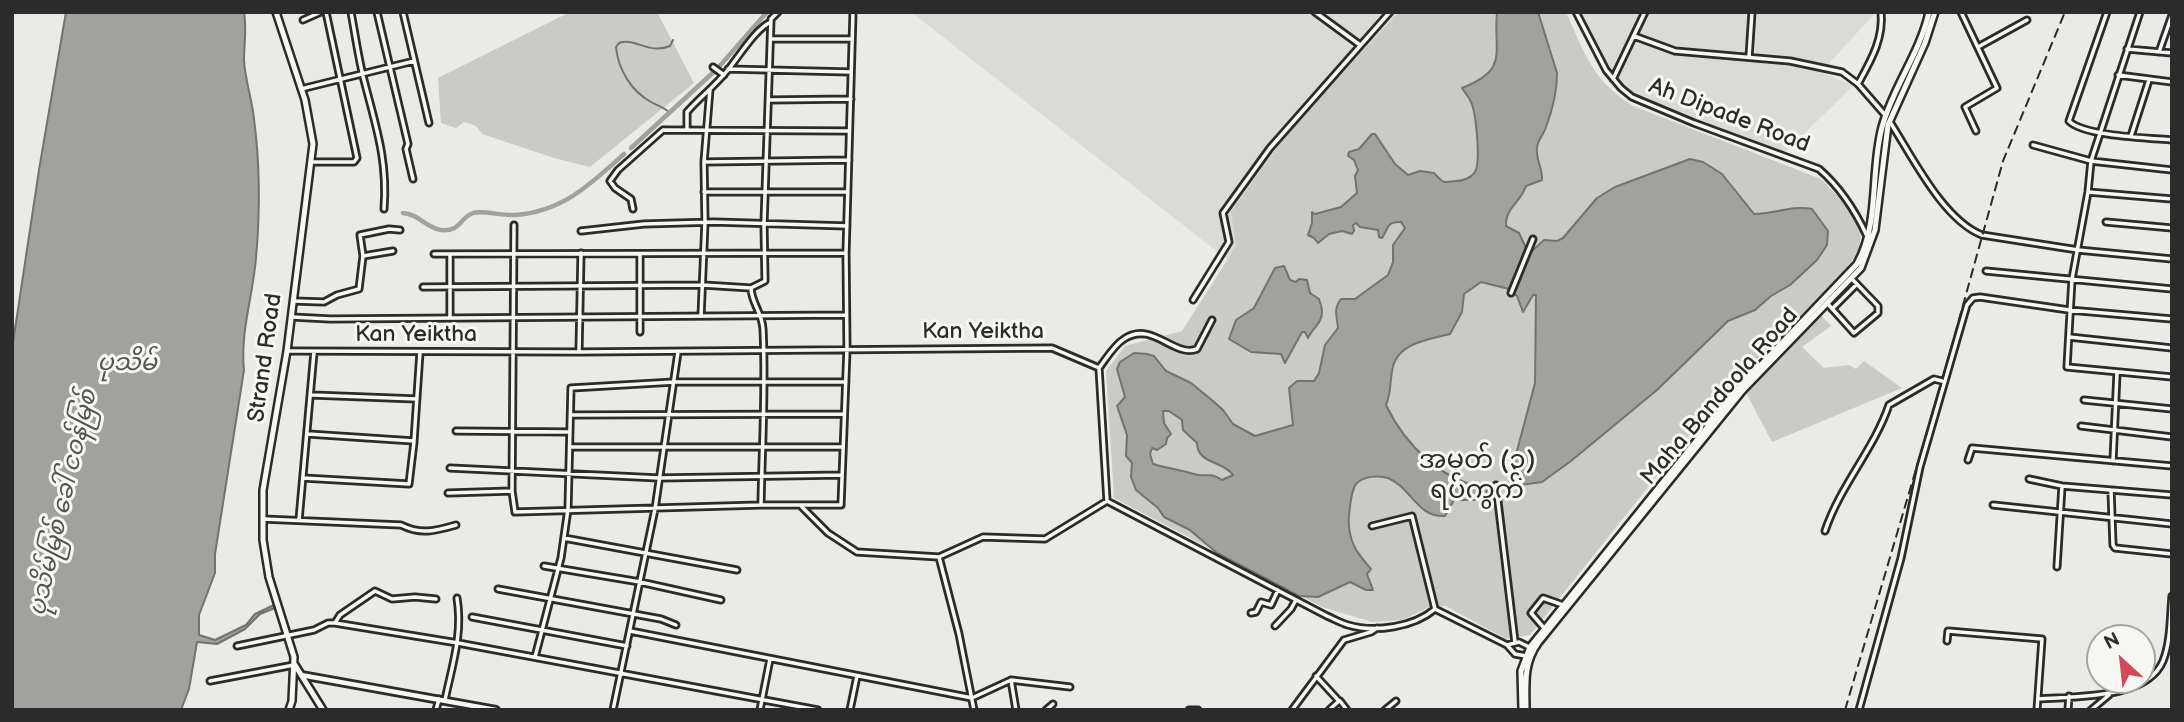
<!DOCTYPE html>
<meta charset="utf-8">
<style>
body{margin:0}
#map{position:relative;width:2184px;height:722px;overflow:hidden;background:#eaeae6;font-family:"Balsamiq Sans",sans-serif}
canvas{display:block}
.frame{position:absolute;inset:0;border:14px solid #2b2b2b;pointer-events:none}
.north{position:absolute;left:2086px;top:624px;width:70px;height:70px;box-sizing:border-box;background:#f6f6f2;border:2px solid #a5a5a2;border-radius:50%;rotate:333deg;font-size:19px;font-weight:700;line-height:28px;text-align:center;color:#2b2b2b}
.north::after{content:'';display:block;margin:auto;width:24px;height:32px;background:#d1495b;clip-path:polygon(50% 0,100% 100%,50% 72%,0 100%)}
</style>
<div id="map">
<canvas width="2184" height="722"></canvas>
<div class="frame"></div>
<div class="north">N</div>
</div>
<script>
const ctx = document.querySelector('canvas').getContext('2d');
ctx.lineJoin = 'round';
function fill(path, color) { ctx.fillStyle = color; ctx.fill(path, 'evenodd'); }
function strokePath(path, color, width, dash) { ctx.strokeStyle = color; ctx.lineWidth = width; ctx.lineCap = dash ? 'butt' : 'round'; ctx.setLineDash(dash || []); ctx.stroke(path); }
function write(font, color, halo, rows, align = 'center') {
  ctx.font = font + ' "Balsamiq Sans","Noto Sans Myanmar",sans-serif'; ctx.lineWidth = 6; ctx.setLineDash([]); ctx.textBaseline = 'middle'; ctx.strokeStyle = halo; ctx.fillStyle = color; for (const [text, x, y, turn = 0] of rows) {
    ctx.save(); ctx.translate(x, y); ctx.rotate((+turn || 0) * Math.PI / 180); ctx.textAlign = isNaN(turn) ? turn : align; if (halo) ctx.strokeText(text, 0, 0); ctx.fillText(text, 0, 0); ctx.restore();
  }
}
fill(new Path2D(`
 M911 12H1457L1233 264Z
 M1580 12H1876L1821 72 1853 86 1784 153 1633 95 1610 70Z`), '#dadad6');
fill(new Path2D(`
 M570 12H657L694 83 590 167 554 158 482 134 476 126 464 122 456 128 441 123 438 78Z
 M1399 12H1566C1585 54 1592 80 1633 106L1821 179 1847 206 1861 233 1859 252 1842 274 1724 392 1530 635 1506 639 1446 606 1430 607 1402 620 1372 622 1322 607 1114 498 1106 371 1125 346 1182 331 1236 246 1231 212 1290 130Z
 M1818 312 1831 326 1802 347 1824 368 1849 365 1856 369 1864 361 1902 388 1772 442 1744 389Z`), '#cacac7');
const water = new Path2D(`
 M66 12H244C247 29 244 43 244 60 245 80 252 99 254 119 260 164 260 213 256 258 253 296 240 332 244 370L215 554V573L199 615V635L215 640 246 625 255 614 274 605 275 608 260 614 245 629 217 644 197 642 189 689 181 710H12V349L39 170Z
 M1497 12H1538L1557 73C1557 90 1552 111 1546 127 1544 134 1538 140 1537 147 1535 158 1543 169 1542 180L1526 186C1521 202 1505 208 1506 226L1519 233 1528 252H1531L1544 240 1557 241 1563 238 1597 198 1615 187 1690 159 1703 162 1722 174 1754 214C1774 214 1792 205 1812 209L1828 231 1827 245 1817 260 1790 285 1771 296 1755 310 1728 321 1657 390 1571 461 1542 482 1513 486 1509 481 1535 383 1536 295H1533L1523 312 1517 296 1509 289 1481 282 1464 294 1462 312 1450 334C1427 340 1396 343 1392 371 1390 383 1391 393 1386 405 1405 445 1443 483 1489 488L1483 500H1454L1445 516C1417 518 1411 487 1388 478 1379 475 1363 476 1356 484 1351 490 1348 518 1349 527 1351 546 1359 555 1371 569L1367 574 1373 590H1366L1350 582 1318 597 1299 596 1217 553 1190 530 1164 517 1158 508 1136 490 1131 477 1132 463 1126 456 1127 435 1117 406 1125 397 1117 369 1120 362 1134 353 1147 354 1154 356 1166 371 1191 383 1213 401 1223 410 1233 424 1255 436 1293 425 1289 388 1297 381H1314L1319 373 1325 345 1338 328C1337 316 1333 309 1341 299H1355L1388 275 1393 262V245L1405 228 1401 222C1386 221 1388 230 1382 238L1379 237 1378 230 1360 227 1356 223 1353 225 1354 231 1352 234 1342 231 1329 234 1318 243 1314 238 1308 235 1312 223V212L1315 214 1341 207 1357 193 1355 176 1358 170 1354 160 1348 156 1349 152 1359 149 1372 134H1375L1395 164 1408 175 1420 171 1434 173C1444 183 1441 183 1456 181 1463 181 1471 178 1475 172 1481 162 1476 112 1471 102 1469 97 1465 93 1462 88 1510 69 1493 53 1497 12ZM1163 411H1169L1182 420 1183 430 1197 443C1197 464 1224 461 1233 475L1222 480C1209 471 1206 478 1194 474 1181 470 1166 468 1153 464L1150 454 1152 448 1157 450 1166 444 1167 438 1171 434 1164 423Z
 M1284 266 1290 280 1296 282 1299 279 1307 280 1310 293 1319 299C1320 303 1322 307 1322 311 1323 322 1312 329 1308 338L1305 332H1302L1285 363 1281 354 1251 352 1229 339 1236 320 1254 308 1275 268Z`);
fill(water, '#a1a19e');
strokePath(water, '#727270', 2);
strokePath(new Path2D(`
 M670 113C664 107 658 106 651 102 631 91 618 69 616 47L619 43C634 37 649 55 670 46L673 40`), '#727270', 2);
strokePath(new Path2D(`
 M631 148 718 68 767 12
 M403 213C419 214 426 228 441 230 461 232 459 218 473 213 482 210 503 216 515 215 562 212 591 184 624 154`), '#a1a19e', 4.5);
const minor = new Path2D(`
 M351 12C355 34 358 55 363 76 375 124 388 159 384 209
 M377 12 408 144 406 149 413 179
 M403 12 429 123
 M1315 12 1360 45
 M1576 12 1606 70 1621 88 1632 97 1694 123 1819 169C1841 188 1855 210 1867 236
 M1961 12 1997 88 1965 107 1976 131
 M2107 12 2069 121C2083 136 2149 138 2172 140
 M2140 12 2091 161 2088 192 2072 279 2067 367 2172 377
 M303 20 321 12
 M1634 36 1675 51 1790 61 1842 72 1858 84 1886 116
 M771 39H852
 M1978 47 2027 20
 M2127 49 2172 53
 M2159 52 2172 15
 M1749 57 1752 12
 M713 67 724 75
 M728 69 851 72
 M2118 75 2172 82
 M1613 79 1645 12
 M1858 84C1870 62 1884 39 1881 12
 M301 89 414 61
 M769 100 851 99
 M1890 122C1912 156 1943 220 1982 235L2078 250 2172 259
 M687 129V112C699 98 715 86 727 71 738 58 756 28 771 22
 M2131 136 2149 80
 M2033 145 2091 161 2172 170
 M312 162H354L357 158 326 12
 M704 162 710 89
 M704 192H848
 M2088 192 2172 199
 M633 209 631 199 615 188 610 181 618 170 663 130 849 131
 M2106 222 2172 228
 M514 225 512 491 515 512 761 505H841L847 349 846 253 853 12
 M581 231 644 224 714 222 847 226
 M434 254 846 253
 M363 256 393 251
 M1986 271 2172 289
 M423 287 703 285 751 288 765 281 764 224 771 19 778 12
 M751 288C751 302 762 312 763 329 766 388 762 446 761 505
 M1511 293 1533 239
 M1193 300 1229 242 1223 213 1270 148 1390 12
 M294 301 324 302 337 295 359 289 363 256 360 235 389 229 400 230
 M1827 303 1854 333 1878 313V306L1852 279
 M1832 309 1857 284
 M701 316 705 222 704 162 849 160
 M292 317 330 319 846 315
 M450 318V254
 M640 332V255
 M2069 337 2172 348
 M287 351 579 352 1052 348 1099 368 1107 501 1327 616C1334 619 1341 623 1348 625 1375 633 1414 627 1435 609L1507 645 1515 654 1526 656
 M579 352 581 253
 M1099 368C1106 359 1114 345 1124 339 1152 320 1174 358 1197 349L1212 320
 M312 395 417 399
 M2084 400 2172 409
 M571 415 844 414
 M2081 426 2172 437
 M456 431 570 432
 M308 434 414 441 420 352
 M570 447H842
 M1968 460 1972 448 2172 466
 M2113 461 2117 373
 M450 468 659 478 842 475
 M303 478 409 484 414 442
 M2029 479 2062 486 2172 495
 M1496 485 1515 642
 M2111 490 2113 545 2115 548 2172 554
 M448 493 512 491
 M1993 505 2172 524
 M802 507 828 533 857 552 939 557 983 537 1045 539 1107 501
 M263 519 401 525C421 535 435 531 456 525
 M299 520 314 352
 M1372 526 1412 516 1435 609
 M1825 531C1840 486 1874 449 1889 405L1934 379 1942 381
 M564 538 737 570
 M939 557 959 634 974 710
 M544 566 640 582 721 600
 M2057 567 2062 486
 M498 589 661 619 676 625
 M1251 613 1256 612 1261 602 1271 605 1278 590
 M472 617 627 646
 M335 623 458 643 818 710
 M1275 626 1291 609 1296 600
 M1544 628 1531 613 1543 598 1563 605
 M630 631 972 698 1011 680 1070 687
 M1947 641 1948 631 2042 639 2037 710
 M1507 645 1519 642 1531 648
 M237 646 314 630 328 623H335L340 615 375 591 392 599 415 597 436 599
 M535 657 561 558 568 509 571 388 674 382H846
 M1316 676 1339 701 1329 710
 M1011 680 1016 710
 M210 681 294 665
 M2038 699C2073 696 2147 700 2163 661 2171 641 2170 617 2172 596
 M445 700C452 666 463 634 457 598
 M1340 701 1347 710
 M436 710 439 699
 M613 710 655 509 678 352
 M760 710 770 659
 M850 710 857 676
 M1046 710 1053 704
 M1189 710H1198
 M1292 710 1344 640 1371 632 1377 628
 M1385 710 1396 701
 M1859 710 1901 558 1920 467 1967 305 1973 298 1980 297 2069 310 2172 319
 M2068 710 2069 696
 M2091 710 2109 695`);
const tertiary = new Path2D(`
 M301 675 496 710`);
const secondary = new Path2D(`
 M276 12 305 100 313 144 287 351 263 490V540L269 577 294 657 292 701 289 710
 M295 665 323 710
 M1522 710 1521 671 1530 647 1739 388 1857 264C1880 222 1870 172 1882 127 1893 87 1920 53 1929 12
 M1526 710C1526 685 1523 664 1538 643L1743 390 1861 268 1875 230 1888 125 1925 43 1935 12`);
strokePath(minor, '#2b2b2b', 9);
strokePath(tertiary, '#2b2b2b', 10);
strokePath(secondary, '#2b2b2b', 10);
strokePath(minor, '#f6f6f2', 3.5);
strokePath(tertiary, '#f6f6f2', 4.5);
strokePath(secondary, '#f6f6f2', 5);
strokePath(new Path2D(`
 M1845 710 1942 381 2003 161 2065 12`), '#2b2b2b', 2, [10, 5]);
write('23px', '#2b2b2b', '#f6f6f2', [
 ["Ah Dipade Road",1729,116,21],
 ["Kan Yeiktha",983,332],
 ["Kan Yeiktha",416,335],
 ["Strand Road",266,358,-82],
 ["Maha Bandoola Road",1720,397,-49]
]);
write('italic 24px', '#545453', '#f6f6f2', [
 ["ပုသိမ်",127,364],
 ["ပုသိမ်မြစ် ခေါ် ငဝန်မြစ်",64,503,-77]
]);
write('26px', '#2b2b2b', '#f6f6f2', [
 ["အမှတ် (၃)",1477,461],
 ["ရပ်ကွက်",1477,491]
]);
</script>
